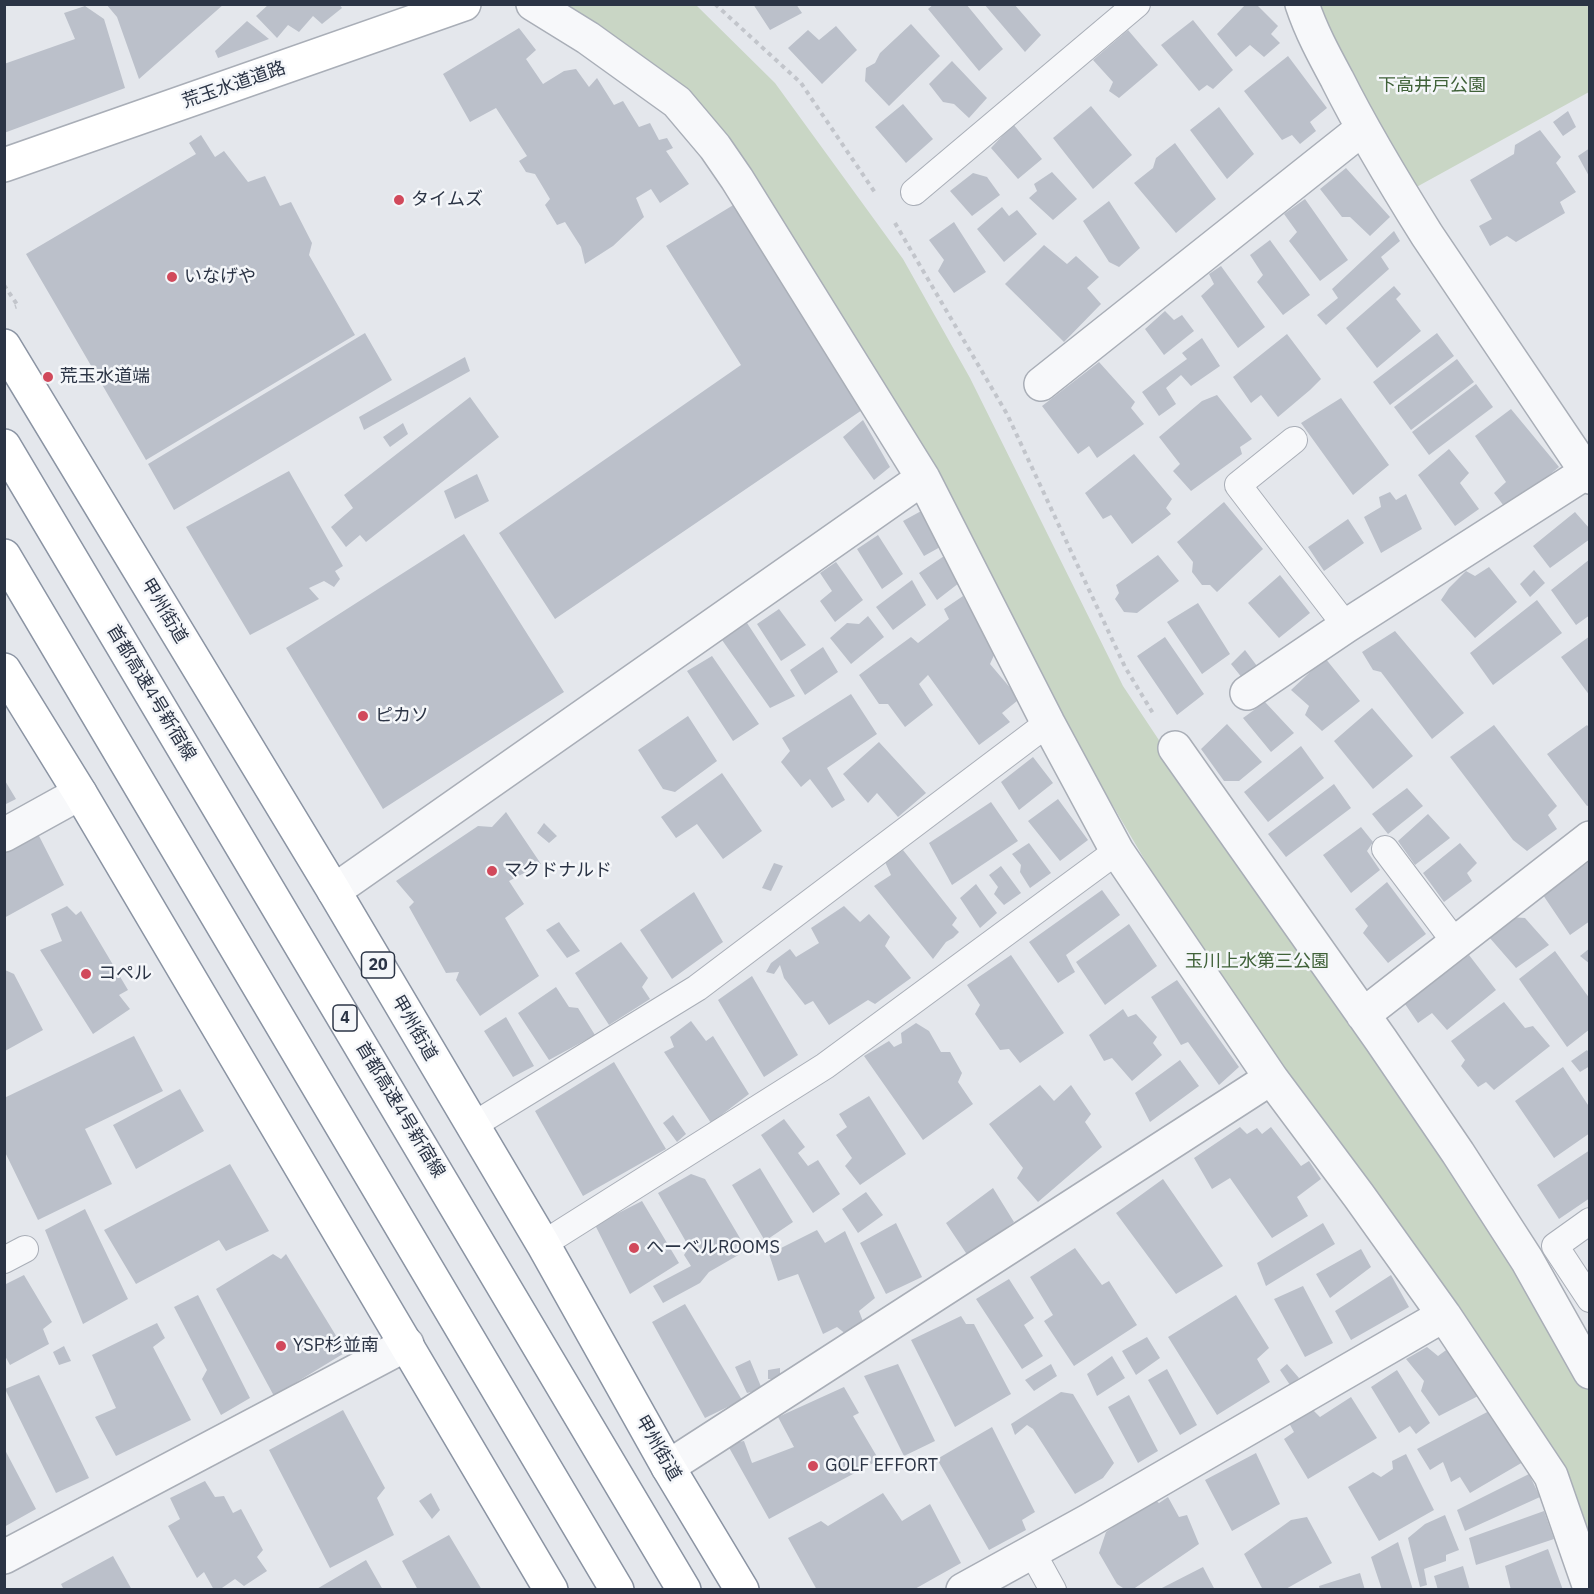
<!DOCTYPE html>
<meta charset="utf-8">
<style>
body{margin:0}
#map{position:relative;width:1594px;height:1594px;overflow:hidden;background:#e4e7ec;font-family:"IBM Plex Sans",sans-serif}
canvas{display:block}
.frame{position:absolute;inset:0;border:6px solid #2b3445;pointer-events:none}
</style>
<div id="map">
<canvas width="1594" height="1594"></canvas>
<div class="frame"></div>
</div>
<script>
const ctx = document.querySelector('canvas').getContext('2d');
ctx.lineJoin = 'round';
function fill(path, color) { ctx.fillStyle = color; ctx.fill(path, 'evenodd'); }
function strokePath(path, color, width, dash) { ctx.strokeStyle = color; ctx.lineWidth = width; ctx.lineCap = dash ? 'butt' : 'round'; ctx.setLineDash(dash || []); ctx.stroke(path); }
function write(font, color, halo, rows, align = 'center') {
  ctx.font = font + ' "IBM Plex Sans","Noto Sans JP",sans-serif'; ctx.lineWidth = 5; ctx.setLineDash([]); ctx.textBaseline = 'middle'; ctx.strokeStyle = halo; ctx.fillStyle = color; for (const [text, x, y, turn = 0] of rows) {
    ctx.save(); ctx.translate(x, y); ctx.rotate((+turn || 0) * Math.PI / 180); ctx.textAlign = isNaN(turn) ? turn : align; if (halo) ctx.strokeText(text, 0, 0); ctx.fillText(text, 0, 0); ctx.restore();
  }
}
fill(new Path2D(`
 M572 4 696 5 775 83 903 259 970 378 1123 686 1230 847 1491 1214 1589 1389V1538L1570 1479 1460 1309 1220 988 1032 668 683 93 568 6Z
 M1302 5H1589V92L1402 195Z`), '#c9d6c5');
fill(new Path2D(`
 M106 4H224L139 79 117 17Z
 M269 4H339L342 8 322 24 313 16 299 32 288 25 277 38 256 16Z
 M753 4H796L802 13 770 30Z
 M934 4H966L1003 49 979 71 928 9Z
 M984 4H1014L1041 35 1025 52Z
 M1246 4H1256L1278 26 1271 34 1280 43 1264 57 1250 45 1236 57 1217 34Z
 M85 6 104 19 125 88 4 133V64L75 39 64 13Z
 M1193 20 1233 70 1213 89 1207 85 1199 91 1161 45Z
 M247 21 269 39 218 58 215 51Z
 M911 24 940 56 889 106 865 81 866 68 875 63 880 53Z
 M836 26 857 50 822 84 788 48 808 30 819 40Z
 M519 28 536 50 526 59 543 84 564 71 576 69 589 87 597 78 614 105 623 101 639 127 650 123 659 140 667 138 673 148 666 151 689 184 660 203 651 189 636 198 644 217 613 246 585 264 581 247 565 222 557 225 545 205 550 199 535 174 526 172 519 161 527 156 496 108 470 122 443 74Z
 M1128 30 1158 65 1119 98 1109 91 1113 82 1093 60Z
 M1288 56 1327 108 1310 122 1316 131 1300 144 1292 135 1282 140 1244 91Z
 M952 61 987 98 969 118 954 104 943 102 929 84Z
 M903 104 933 139 906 163 875 127Z
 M1091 106 1132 155 1093 189 1053 138Z
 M1219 107 1254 154 1227 179 1190 130Z
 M1568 111 1576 127 1563 136 1553 122Z
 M1013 124 1042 159 1018 179 991 148Z
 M1540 130 1561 157 1556 163 1576 192 1560 202 1565 213 1516 242 1507 236 1490 246 1479 226 1492 219 1470 180 1514 154 1515 145Z
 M201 135 215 157 224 151 248 182 265 176 280 206 291 202 312 243 309 255 355 335 146 460 26 254 196 154 189 143Z
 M1175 143 1216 199 1176 233 1134 183 1153 168 1156 158Z
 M1590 148V178L1578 156Z
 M1346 168 1390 217 1370 236 1350 217H1342L1320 189Z
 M1052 172 1077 199 1053 220 1029 198 1037 191 1034 184Z
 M973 173 987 177 1000 195 972 216 950 191Z
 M1305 199 1348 260 1320 281 1289 241 1297 232 1284 214Z
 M1109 201 1140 248 1119 267 1109 262 1083 221Z
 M735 204 865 408 555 619 499 533 741 365 666 246Z
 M1002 207 1009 216 1017 210 1037 234 1004 262 977 229Z
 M954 222 986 272 954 293 938 271 944 260 929 240Z
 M1394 231 1400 241 1381 257 1389 269 1326 325 1317 315 1338 298 1332 289Z
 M1270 240 1310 295 1283 315 1257 282 1263 275 1250 255Z
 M1044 245 1067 264 1076 256 1099 277 1087 288 1101 304 1064 342 1005 284Z
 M1221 266 1265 327 1238 348 1201 296 1214 284 1209 274Z
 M1394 286 1401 294 1396 299 1421 331 1377 368 1346 328Z
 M1165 311 1174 320 1182 315 1194 331 1164 355 1145 329Z
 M365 333 392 380 174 510 148 464Z
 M1437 333 1454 356 1390 405 1373 382Z
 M1287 334 1321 379 1310 390 1278 417 1261 395 1251 403 1233 377Z
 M1202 338 1220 366 1191 386 1181 375 1166 388 1176 404 1159 416 1142 392 1187 359 1182 353Z
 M465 357 470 371 364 430 359 417Z
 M1457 359 1474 382 1411 430 1394 407Z
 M1099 362 1135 402 1131 408 1144 424 1097 458 1089 446 1078 454 1042 406Z
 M1476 384 1493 407 1429 455 1412 432Z
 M1217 395 1252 439 1240 447 1242 454 1191 491 1173 471 1180 464 1159 437 1202 401Z
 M470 397 499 437 366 542 360 535 346 547 331 527 353 508 344 495Z
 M1341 398 1389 465 1353 495 1301 423Z
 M1511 409 1559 467 1507 510 1494 493 1506 482 1475 436Z
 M863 420 890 467 874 480 843 437Z
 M403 423 408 434 390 447 383 437Z
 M1449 449 1469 473 1460 483 1479 509 1455 526 1418 475Z
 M1134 454 1172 499 1166 508 1171 514 1132 544 1111 515 1103 519 1085 493Z
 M289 471 343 566 335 571 340 579 334 587 324 581 309 588 319 599 250 635 186 527Z
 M477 474 489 501 455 519 444 491Z
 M1390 492 1396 500 1406 494 1422 529 1381 553 1364 517 1381 507 1379 497Z
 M1224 502 1263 549 1217 592 1210 585H1202L1192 572 1193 562 1177 542Z
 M923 510 942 546 924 556 903 521Z
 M1575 512 1590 529V539L1550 568 1533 546Z
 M1348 519 1364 543 1324 571 1308 547Z
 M464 534 564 692 383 809 286 648Z
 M878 535 903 574 882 589 857 549Z
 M947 554 958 570 954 576 959 583 937 600 919 573Z
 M1158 555 1179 581 1137 613 1124 612 1115 599 1119 593 1116 585Z
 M1590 559V615L1576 625 1551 590Z
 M836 562 863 600 835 622 820 601 832 591 820 573Z
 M1489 567 1517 602 1475 638 1441 600 1449 588 1466 571 1475 576Z
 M1534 570 1545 583 1530 597 1520 584Z
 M1280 575 1310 613 1279 638 1248 603Z
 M912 580 926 605 893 630 876 607Z
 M963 596 995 653 990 664 1012 690 1017 701 1002 713 1010 722 979 745 928 675 919 684 933 705 905 727 888 704H879L859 675 911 637 918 643 949 619 944 609Z
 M1537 600 1562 633 1493 685 1470 653Z
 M1198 603 1230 654 1202 674 1167 622Z
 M779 609 806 645 781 661 757 624Z
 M868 616 884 637 851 664 830 638 847 623 859 624Z
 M747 623 795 696 770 708 722 640Z
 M1395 631 1464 713 1432 739 1381 672 1373 670 1362 652Z
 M1590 636V696L1561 657Z
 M1165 637 1204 694 1177 715 1137 656Z
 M823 647 838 672 805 695 790 670Z
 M1245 650 1257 666 1243 679 1231 664Z
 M712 656 759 724 733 741 687 671Z
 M1325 658 1360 701 1322 731 1305 715 1309 706 1291 690Z
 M851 694 877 734 827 768 845 800 832 808 810 779 801 787 781 762 790 751 782 738Z
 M1265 702 1294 733 1271 752 1243 718Z
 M1372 708 1413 756 1373 789 1334 741Z
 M688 716 717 761 675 792 663 789 638 750Z
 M1227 724 1262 762 1239 781H1224L1201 749Z
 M1494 725 1557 806 1548 815 1557 829 1527 851 1513 840 1450 757Z
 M1587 725 1590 729V805L1587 806 1547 754Z
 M879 742 926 793 898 817 877 793 868 803 843 774Z
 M1301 746 1324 778 1268 822 1244 792Z
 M1033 757 1053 783 1019 810 1001 782Z
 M722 773 762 831 723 859 697 824 676 838 661 817Z
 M4 779 16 799 4 805Z
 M1334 784 1351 808 1286 857 1268 834Z
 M1407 788 1423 806 1388 834 1372 814Z
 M1058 799 1088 840 1060 861 1028 821Z
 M991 802 1018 841 952 885 929 843Z
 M506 812 541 864 509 881 524 904 505 918 539 976 480 1016 456 980 459 972 446 973 409 907 414 902 396 881 478 826 492 827Z
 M1428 814 1450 838 1415 865 1398 841Z
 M544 823 557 836 549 843 537 833Z
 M1361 827 1373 842 1367 851 1380 870 1351 893 1323 855Z
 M38 834 64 885 4 918V854Z
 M1029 843 1051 873 1030 888 1020 872 1021 865 1012 854Z
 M1460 843 1477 863 1467 873 1472 881 1444 902 1423 873Z
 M903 850 957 918 952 925 959 932 953 938 946 942 933 959 874 886 891 875 885 862Z
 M1590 861V921L1570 935 1543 895Z
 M774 863 783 866 771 891 762 888Z
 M1001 866 1021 893 1004 905 994 894 998 887 989 875Z
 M1387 882 1426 934 1388 963 1363 933 1368 926 1355 909Z
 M976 884 997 913 980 928 960 898Z
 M1102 890 1120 915 1066 955 1075 972 1058 983 1029 942Z
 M694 892 723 942 672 979 640 930Z
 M67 906 76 915 81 911 128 990 119 995 130 1009 93 1034 40 950 62 941 51 914Z
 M844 906 860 922 869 914 890 937 885 946 911 978 875 1004 868 1000 829 1025 813 1001 805 1005 784 978 780 965 774 974 766 972 771 963 790 949 796 957 819 943 811 928Z
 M1510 917 1525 918 1549 945 1516 968 1489 937Z
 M559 922 580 951 567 958 546 930Z
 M1129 924 1157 966 1105 1005 1076 962Z
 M621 942 648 978 642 987 650 999 609 1025 575 973Z
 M1590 948V964L1580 956Z
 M1555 951 1590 999V1029L1567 1047 1519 979Z
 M1011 955 1064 1033 1020 1063 1009 1049 1000 1050 975 1014 980 1005 967 985Z
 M1469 955 1496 990 1447 1030 1432 1013 1418 1023 1405 1004Z
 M5 970 14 974 43 1030 5 1051Z
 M752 976 798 1055 764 1077 718 1000Z
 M1177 980 1239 1067 1219 1085 1188 1042 1181 1045 1151 997Z
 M556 987 569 1007 578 1008 595 1035 549 1060 518 1013Z
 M1504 1002 1525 1028 1533 1026 1550 1046 1494 1090 1486 1082 1478 1087 1461 1066 1465 1060 1451 1041Z
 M1123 1009 1128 1017 1136 1014 1157 1037 1153 1043 1162 1055 1132 1081 1112 1058 1104 1061 1089 1035Z
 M506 1017 534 1066 513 1077 484 1031Z
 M691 1021 706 1041 713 1036 749 1094 711 1123 664 1052 674 1047 670 1037Z
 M916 1023 929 1031 941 1052H950L962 1073 958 1082 973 1104 923 1140 864 1056 889 1041 894 1047 902 1043 901 1033Z
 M134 1036 163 1091 85 1129 112 1184 38 1220 4 1150V1098Z
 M1587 1050 1590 1054V1066L1580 1072 1571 1061Z
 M1180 1060 1199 1086 1150 1122 1135 1093Z
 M614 1062 666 1149 583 1196 535 1111Z
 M1563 1067 1590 1108V1133L1554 1158 1515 1101Z
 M1040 1085 1054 1101 1071 1085 1091 1114 1085 1122 1102 1147 1038 1202 1017 1178 1023 1168 989 1124Z
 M180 1089 204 1131 136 1169 113 1125Z
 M869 1096 906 1154 860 1185 845 1166 852 1158 836 1135 847 1127 839 1114Z
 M673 1115 686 1134 677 1142 663 1123Z
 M784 1119 805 1147 798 1153 808 1166 818 1160 840 1194 813 1213 761 1135Z
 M1240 1127 1247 1134 1257 1128 1262 1134 1271 1127 1301 1166 1309 1161 1321 1179 1297 1197 1308 1216 1272 1238 1230 1178 1212 1189 1194 1158Z
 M1590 1150V1198L1559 1219 1537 1185Z
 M230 1164 269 1231 226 1251 219 1240 136 1284 104 1230Z
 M760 1168 793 1222 765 1241 732 1185Z
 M691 1174 705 1179 747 1250 709 1272 700 1283 663 1303 653 1286 691 1266 684 1255 689 1247 658 1193Z
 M1163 1179 1223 1266 1176 1294 1116 1213Z
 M993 1188 1014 1222 968 1256 946 1223Z
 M866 1192 883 1215 858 1233 842 1209Z
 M642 1201 679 1263 630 1294 595 1225Z
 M85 1209 128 1299 83 1324 45 1230Z
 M896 1223 922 1277 886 1294 860 1243Z
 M1323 1223 1335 1244 1266 1286 1257 1263Z
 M817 1230 825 1243 845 1231 875 1298 859 1311 864 1324 847 1335 837 1327 823 1334 798 1274 778 1281 769 1254Z
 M1075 1248 1102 1285 1109 1281 1137 1325 1074 1366 1044 1321 1053 1315 1030 1277Z
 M1361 1249 1371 1267 1330 1298 1316 1274Z
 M273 1254 281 1259 286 1254 346 1352 274 1396 216 1289Z
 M24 1275 52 1322 43 1329 49 1344 10 1365 4 1354V1285Z
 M1391 1275 1409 1307 1351 1340 1335 1311Z
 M1009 1279 1034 1318 1024 1325 1043 1356 1022 1369 976 1299Z
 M1303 1286 1333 1343 1305 1357 1274 1299Z
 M198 1295 250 1398 221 1415 202 1379 207 1370 174 1307Z
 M1236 1295 1269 1348 1257 1359 1270 1382 1217 1415 1168 1337Z
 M685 1304 742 1400 705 1418 652 1322Z
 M961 1316 966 1324H974L1011 1394 955 1427 911 1340Z
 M157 1323 165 1338 153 1347 191 1420 116 1456 95 1417 116 1408 92 1355Z
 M1147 1337 1160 1358 1136 1375 1122 1351Z
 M1453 1345 1482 1394 1439 1416 1421 1391 1424 1381 1406 1359 1427 1347 1438 1356Z
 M64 1346 71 1361 59 1365 53 1352Z
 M1112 1356 1125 1378 1097 1396 1087 1374Z
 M750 1360 762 1389 747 1393 735 1367Z
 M898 1364 935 1441 904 1456 864 1376Z
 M1051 1364 1057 1376 1034 1391 1025 1380Z
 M1287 1364 1299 1378 1290 1385 1280 1370Z
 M780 1368V1379H768V1370Z
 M1167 1369 1197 1425 1180 1435 1148 1380Z
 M1397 1370 1430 1423 1416 1434 1410 1426 1399 1433 1371 1387Z
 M39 1375 89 1478 56 1493 5 1389Z
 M844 1387 859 1413 853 1416 879 1460 769 1519 727 1444 744 1441 752 1463 794 1447 778 1417Z
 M1061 1392 1073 1394 1114 1463 1103 1478 1075 1494 1033 1429 1027 1425 1015 1435 1011 1424Z
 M1129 1395 1158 1451 1138 1463 1108 1407Z
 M1351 1397 1377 1438 1308 1479 1284 1439 1294 1432 1289 1423 1313 1410 1320 1417Z
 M343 1410 385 1488 377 1498 394 1535 330 1568 269 1450Z
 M1491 1410 1523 1462 1470 1493 1460 1477 1451 1482 1443 1462 1430 1470 1417 1449Z
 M992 1427 1035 1512 1022 1520 1026 1530 989 1550 937 1459Z
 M4 1448 36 1509 4 1527Z
 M1256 1453 1280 1504 1232 1531 1205 1480Z
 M1406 1454 1434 1510 1379 1541 1348 1487 1373 1472 1381 1477 1393 1469 1392 1461Z
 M1529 1474 1540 1497 1465 1531 1457 1510Z
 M205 1481 215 1497 224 1496 233 1513 241 1509 263 1550 257 1557 267 1571 244 1586 235 1579 219 1590H214L204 1572 197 1578 168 1526 180 1519 170 1498Z
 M431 1493 440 1510 432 1519 419 1501Z
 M883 1493 902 1521 930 1504 961 1563 913 1590H817L788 1538 821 1521 828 1526Z
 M1168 1497 1179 1517 1187 1515 1199 1544 1132 1590H1126L1117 1584 1099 1553 1106 1532 1153 1499 1159 1503Z
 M1544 1511 1554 1539 1476 1565 1469 1538Z
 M1445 1515 1459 1550 1446 1555V1561L1424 1569 1427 1585 1420 1587 1408 1538 1425 1524Z
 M1307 1517 1332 1563 1284 1590H1263L1244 1554 1291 1520Z
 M449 1535 482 1590H418L402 1561Z
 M1398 1542 1413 1590H1382L1371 1557Z
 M1548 1549 1563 1590H1511L1505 1566Z
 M113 1556 132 1590H64L61 1584Z
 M366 1560 383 1590H315Z
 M1463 1566 1470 1590H1438L1434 1576Z
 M1203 1567 1215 1590H1158Z
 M1360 1573 1365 1590H1320L1319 1586Z`), '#bbc0ca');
const service = new Path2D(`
 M914 192 1137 4
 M1294 440 1238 485 1346 626
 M1385 849 1455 942
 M472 1126 697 988 1048 723
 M1590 1221 1555 1246 1590 1299
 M543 1244 825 1066 1117 851
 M4 1260 25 1249
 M1032 1552 1053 1590`);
const minor = new Path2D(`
 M533 4 588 38 677 102 715 147 737 179 923 478 1048 723 1117 851 1271 1078 1359 1196 1444 1315 1551 1476 1590 1588
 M1302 4C1311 31 1324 55 1337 79 1364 133 1395 184 1427 235L1590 477
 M1041 384 1362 129
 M1247 693 1346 626 1590 470
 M1175 748 1381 1040 1458 1153 1527 1260 1590 1372
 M4 835 80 793
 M334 891 923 478
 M1363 1015 1590 838
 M668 1467 1271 1078
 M4 1557 407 1344
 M963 1590 1090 1520 1444 1315`);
const secondary = new Path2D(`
 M4 165 464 4`);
const trunk = new Path2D(`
 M4 346 334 891 543 1244 668 1467 742 1590
 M4 670 80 793 551 1590`);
const motorway = new Path2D(`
 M4 446 684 1590
 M4 556 617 1590`);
strokePath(service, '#a9aeb7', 28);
strokePath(minor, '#a9aeb7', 36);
strokePath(secondary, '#a9aeb7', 36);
strokePath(trunk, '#8b94a3', 36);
strokePath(motorway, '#8b94a3', 36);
strokePath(new Path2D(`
 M715 4 801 83 876 194
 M895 223 1007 414 1125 667 1154 715
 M4 285 18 306 15 307`), '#c2c5cb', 4, [4.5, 4.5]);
strokePath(service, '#f7f8fa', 26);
strokePath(minor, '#f7f8fa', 33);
strokePath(secondary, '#fff', 33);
strokePath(trunk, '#fff', 33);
strokePath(motorway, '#fff', 33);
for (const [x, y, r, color] of [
 [399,200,6,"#d1495b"],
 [172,277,6,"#d1495b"],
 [48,377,6,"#d1495b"],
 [363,716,6,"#d1495b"],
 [492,871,6,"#d1495b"],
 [86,974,6,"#d1495b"],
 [634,1248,6,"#d1495b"],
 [281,1346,6,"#d1495b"],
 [813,1466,6,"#d1495b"]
]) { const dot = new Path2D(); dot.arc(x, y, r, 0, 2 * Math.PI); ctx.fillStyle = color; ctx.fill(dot); strokePath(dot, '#f4f6f9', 2); }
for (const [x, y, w] of [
 [378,965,33],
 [345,1018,24]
]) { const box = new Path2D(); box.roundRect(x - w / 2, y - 13, w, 26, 4.5); ctx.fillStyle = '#f4f6f9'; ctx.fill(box); strokePath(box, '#2b3445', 1.5); }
write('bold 16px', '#2b3445', null, [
 ["20",378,965],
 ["4",345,1018]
]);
write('18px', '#2b3445', '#f4f6f9', [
 ["荒玉水道道路",234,85,-19],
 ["甲州街道",164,611,59],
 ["首都高速4号新宿線",151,693,59],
 ["甲州街道",414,1028,60],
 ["首都高速4号新宿線",400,1110,59],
 ["甲州街道",658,1448,60]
]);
write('18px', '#3f6138', '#f4f6f9', [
 ["下高井戸公園",1432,86],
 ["玉川上水第三公園",1257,962]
]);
write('18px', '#2b3445', '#f4f6f9', [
 ["タイムズ",411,200],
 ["いなげや",184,277],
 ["荒玉水道端",60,377],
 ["ピカソ",375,716],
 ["マクドナルド",504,871],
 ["コペル",98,974],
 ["へーベルROOMS",646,1248],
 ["YSP杉並南",293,1346],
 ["GOLF EFFORT",825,1466]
], 'left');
</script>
